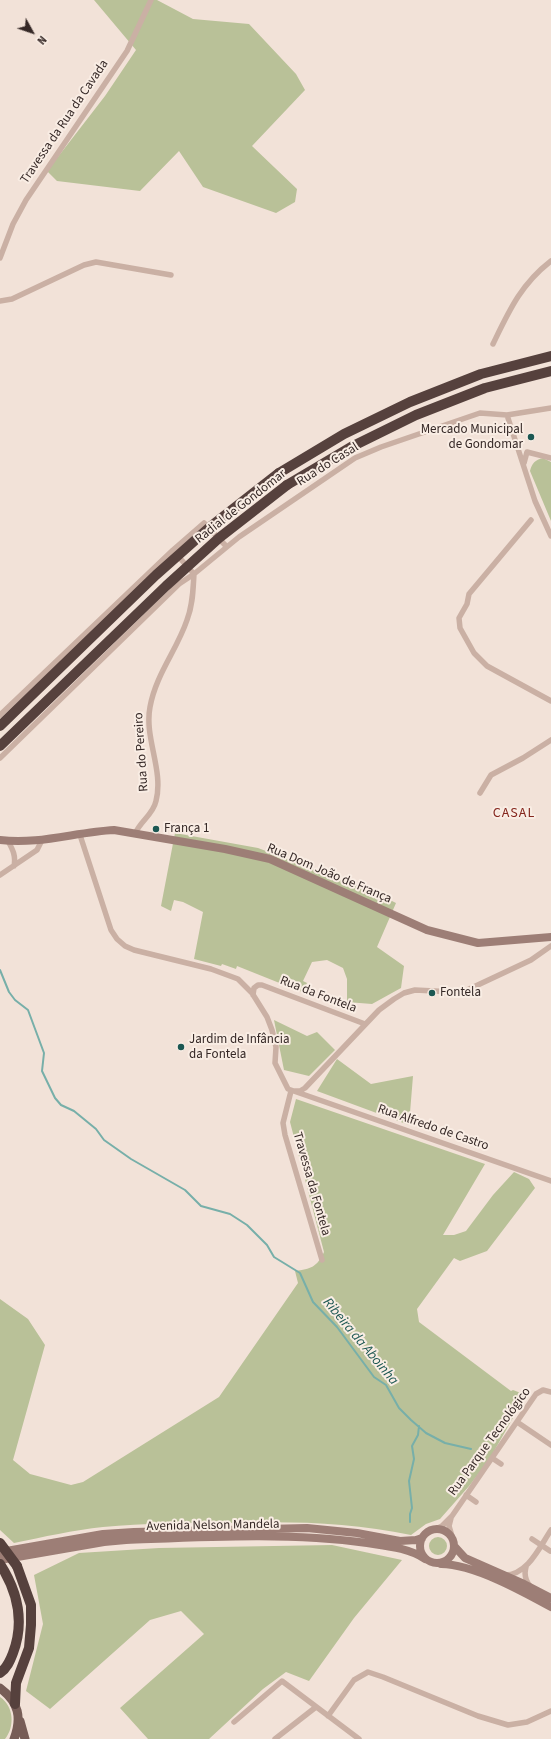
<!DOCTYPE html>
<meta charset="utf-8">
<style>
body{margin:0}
#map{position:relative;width:551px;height:1739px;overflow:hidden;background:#f2e2d8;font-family:"Source Sans 3",sans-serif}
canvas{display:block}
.north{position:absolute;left:12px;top:12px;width:40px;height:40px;-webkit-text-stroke:3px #f9ede4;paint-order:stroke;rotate:130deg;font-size:11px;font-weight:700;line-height:16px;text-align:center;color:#352826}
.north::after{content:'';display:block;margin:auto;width:14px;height:18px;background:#352826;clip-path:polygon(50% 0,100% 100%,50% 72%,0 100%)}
</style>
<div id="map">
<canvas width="551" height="1739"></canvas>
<div class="north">N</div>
</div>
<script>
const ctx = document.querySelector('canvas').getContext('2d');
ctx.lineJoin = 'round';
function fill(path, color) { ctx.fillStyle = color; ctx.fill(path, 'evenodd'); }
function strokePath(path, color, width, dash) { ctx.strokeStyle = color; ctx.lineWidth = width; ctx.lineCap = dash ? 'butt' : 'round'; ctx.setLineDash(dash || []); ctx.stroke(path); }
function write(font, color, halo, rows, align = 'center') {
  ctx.font = font + ' "Source Sans 3",sans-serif'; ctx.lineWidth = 4; ctx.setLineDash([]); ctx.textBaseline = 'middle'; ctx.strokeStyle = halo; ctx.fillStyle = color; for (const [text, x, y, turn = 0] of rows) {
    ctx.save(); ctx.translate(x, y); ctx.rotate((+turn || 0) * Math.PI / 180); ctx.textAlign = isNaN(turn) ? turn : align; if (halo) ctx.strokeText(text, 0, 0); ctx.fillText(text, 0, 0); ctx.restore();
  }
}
fill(new Path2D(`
 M94 0H157L193 19 249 24 296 74 305 90 252 146 297 189 295 202 276 213 203 187 179 151 140 191 57 181 47 171 105 96 136 50Z
 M543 458 551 462V521L530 471C532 463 535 460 543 458Z
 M175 833 258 848 372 891 396 903 377 947 404 966 401 988 372 1004 347 1002V979L343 968 327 960 312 962 303 981 307 983 302 992 237 966 236 969 222 964 221 966 194 959 203 912 183 902 174 900 171 911 161 906Z
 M274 1020 307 1036 317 1032 335 1050 309 1076 284 1070Z
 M337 1059 371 1084 413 1076 409 1125 317 1091Z
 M296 1099 485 1164 443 1235H454L466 1231 493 1195 514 1172 529 1179 535 1188 487 1251 460 1261 454 1258 417 1309 419 1322 511 1391 513 1390 526 1395 489 1460 470 1485 440 1519 426 1524 411 1535C350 1522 289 1521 227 1523 186 1523 144 1523 103 1527 74 1530 43 1537 14 1543L0 1530V1299L28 1319 45 1345 13 1460 30 1474 71 1485 83 1482 219 1397 298 1283 295 1271C311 1269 317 1267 324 1252L290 1122Z
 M429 1546a9 9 0 1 1 18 0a9 9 0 1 1-18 0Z
 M332 1545 402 1560 354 1618 309 1681 286 1672 263 1689 209 1739H148L120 1708 204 1634 181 1611 150 1620 50 1709 26 1691 43 1624 34 1575 79 1553 159 1548Z
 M0 1697C14 1706 15 1727 5 1739H0Z`), '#b9c198');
strokePath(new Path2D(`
 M0 970 9 992 15 1000 28 1010 44 1053 42 1071 55 1098 61 1105 74 1111 96 1129 104 1140 131 1159 185 1190 201 1206 230 1214 247 1225 267 1245 274 1257 300 1273 313 1302 337 1327 374 1377 386 1385 399 1408 411 1420 426 1433 445 1443 471 1449
 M410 1522V1514L412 1508 409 1481 414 1459 412 1446 418 1435 419 1426`), '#77afa9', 2);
strokePath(new Path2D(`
 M0 258 13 224 26 200 127 51 151 0
 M0 301 12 299 84 265 96 262 171 275
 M493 344C509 311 521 284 551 261
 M551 408 507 415 535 501 551 536
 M524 463 527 452 551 458
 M531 520 469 594 467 604 459 618 460 628 474 653 487 666 551 701
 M177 555 194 574
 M0 715 173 550 204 523 226 546
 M0 758 179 584 194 574 239 537 355 458 381 447 480 413 507 415
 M480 793 491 775 523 758 551 740
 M135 834C140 821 153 815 156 801 164 770 144 738 150 707 156 674 177 650 187 620 193 605 193 589 194 574
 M80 835 111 930 117 939 125 946 134 950 211 969 238 979 252 993 267 1017 272 1030 276 1047 275 1063 288 1089 551 1181
 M8 841C13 850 16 856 14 866
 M0 875 37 850 42 840
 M253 995 254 988 258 985H262L365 1024
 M291 1091 283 1123 285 1135 322 1260
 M295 1091H300L305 1088 379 1010 394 999 404 993 415 990 454 992 465 991 531 960 551 946
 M517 1422 551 1445
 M492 1458 501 1464
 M466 1495 476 1502
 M451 1518 449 1526 452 1536
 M436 1529 442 1526 452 1516 536 1394 543 1390 551 1392
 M532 1539 550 1551
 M526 1567C524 1574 525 1580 530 1586
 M505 1575C528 1575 540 1546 551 1530
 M328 1716 354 1680 368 1672 383 1677 478 1716 508 1725 527 1722 551 1711
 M234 1722 282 1681 359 1739
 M275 1739 316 1707`), '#cab0a4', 5.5);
strokePath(new Path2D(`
 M0 840C38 845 76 832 114 830L225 849 270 859 427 930 478 943 551 937
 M420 1546a17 17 0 1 1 34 0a17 17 0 1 1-34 0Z
 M455 1547 465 1558 524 1584 551 1598
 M0 1552 103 1534 134 1532 307 1528 357 1533 400 1541 416 1540 422 1538
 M0 1560 104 1542 126 1540C205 1537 288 1532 367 1543 386 1546 409 1548 425 1559
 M441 1564C473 1564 522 1591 551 1607`), '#9d7e76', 8);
strokePath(new Path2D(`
 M0 1688C19 1702 22 1718 14 1739
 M20 1721 25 1739`), '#775d57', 9);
strokePath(new Path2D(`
 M279 473 344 434 410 402 481 374 551 356
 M287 485 351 447 416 415 485 388 551 371
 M0 1564C18 1592 25 1621 13 1653 10 1661 7 1668 0 1673
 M15 1704 16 1683 29 1648 31 1625V1605L17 1566`), '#56413d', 10);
strokePath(new Path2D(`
 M0 726 156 575 210 527 279 473
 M0 746 166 586 219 538 287 485
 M0 1543 17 1566`), '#56413d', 10);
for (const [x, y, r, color] of [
 [531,437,4,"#1b5752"],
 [156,829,4,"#1b5752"],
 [432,993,4,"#1b5752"],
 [181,1047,4,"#1b5752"]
]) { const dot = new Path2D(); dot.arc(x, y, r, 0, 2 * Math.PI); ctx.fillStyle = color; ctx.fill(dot); strokePath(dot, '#f9ede4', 1.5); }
write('13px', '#352826', '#f9ede4', [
 ["Travessa da Rua da Cavada",65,122,-56],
 ["Rua do Casal",328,465,-32],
 ["Radial de Gondomar",241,507,-38],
 ["Rua do Pereiro",142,752,-94],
 ["Rua Dom João de França",329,874,23],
 ["Rua da Fontela",318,995,21],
 ["Rua Alfredo de Castro",433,1128,19],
 ["Travessa da Fontela",311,1184,74],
 ["Rua Parque Tecnológico",490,1442,-54],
 ["Avenida Nelson Mandela",213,1526,-1]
]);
write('13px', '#352826', '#f9ede4', [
 ["Mercado Municipal",523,430,"right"],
 ["de Gondomar",523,445,"right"],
 ["França 1",164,829],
 ["Fontela",440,993],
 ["Jardim de Infância",189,1040],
 ["da Fontela",189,1055]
], 'left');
ctx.letterSpacing = '1px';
write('14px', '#85271e', '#f9ede4', [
 ["CASAL",514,814]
]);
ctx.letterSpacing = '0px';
write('italic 14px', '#1b5752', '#f9ede4', [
 ["Ribeira da Aboinha",360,1342,50]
]);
</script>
